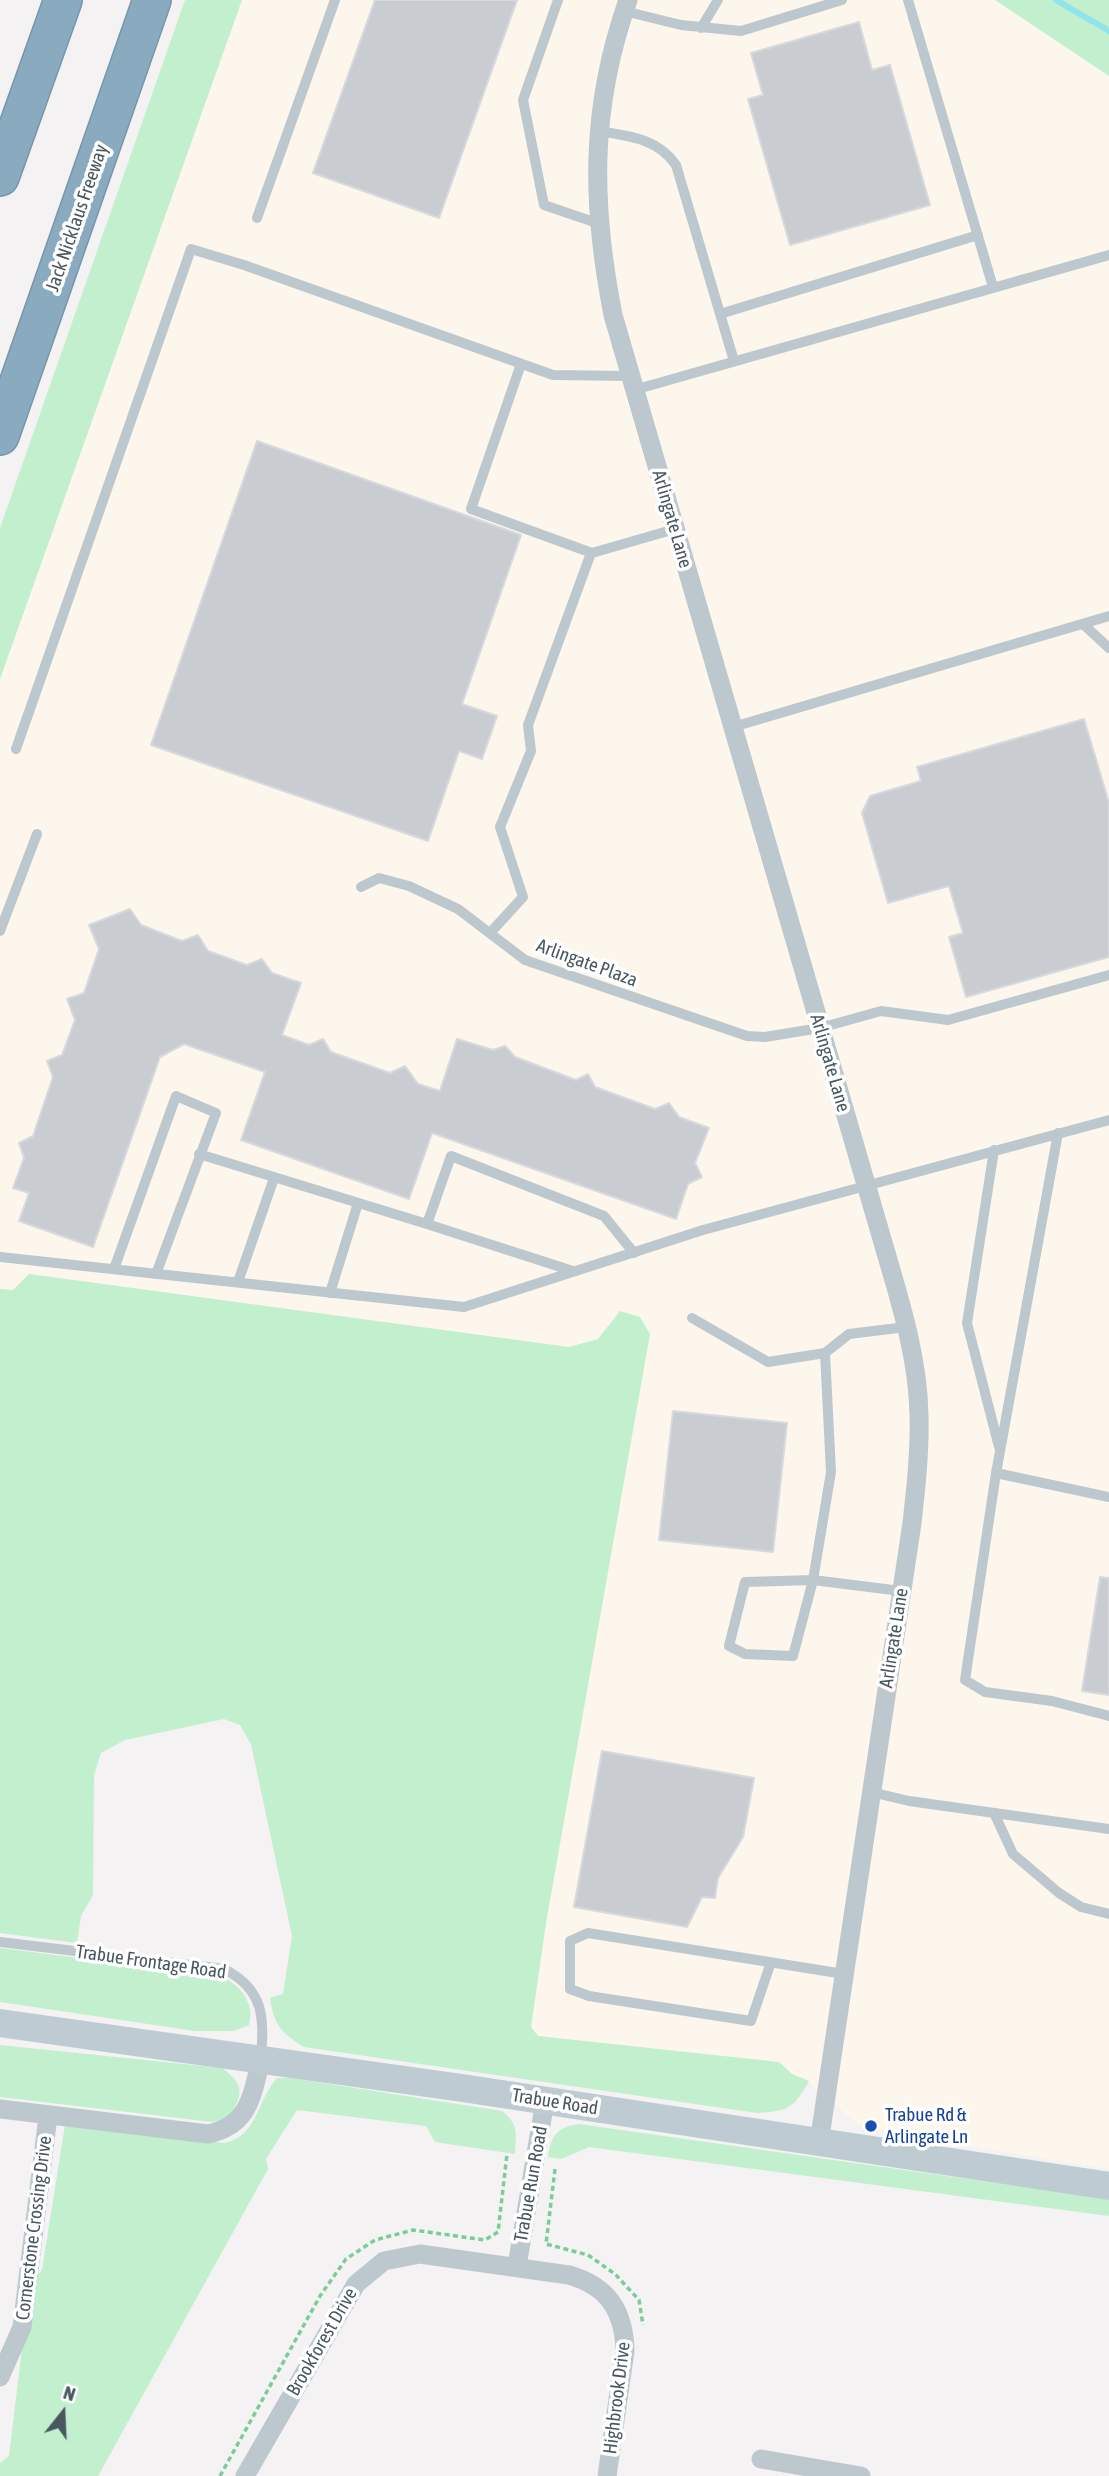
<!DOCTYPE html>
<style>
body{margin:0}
#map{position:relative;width:1109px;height:2476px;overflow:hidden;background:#f4f2f2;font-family:"Asap Condensed",sans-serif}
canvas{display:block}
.north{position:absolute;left:28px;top:2378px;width:70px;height:70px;-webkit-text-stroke:5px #fff;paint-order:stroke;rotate:18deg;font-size:19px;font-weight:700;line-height:28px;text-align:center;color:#49585f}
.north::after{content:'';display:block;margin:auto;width:24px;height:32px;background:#49585f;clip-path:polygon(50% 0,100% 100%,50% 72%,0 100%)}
</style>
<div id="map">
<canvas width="1109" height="2476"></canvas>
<div class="north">N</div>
</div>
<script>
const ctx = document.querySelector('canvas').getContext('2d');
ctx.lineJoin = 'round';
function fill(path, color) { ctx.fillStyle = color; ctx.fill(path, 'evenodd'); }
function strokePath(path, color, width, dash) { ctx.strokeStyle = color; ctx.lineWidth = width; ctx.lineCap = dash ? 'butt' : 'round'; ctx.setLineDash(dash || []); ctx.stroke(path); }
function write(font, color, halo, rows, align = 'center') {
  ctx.font = font + ' "Asap Condensed",sans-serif'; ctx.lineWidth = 7; ctx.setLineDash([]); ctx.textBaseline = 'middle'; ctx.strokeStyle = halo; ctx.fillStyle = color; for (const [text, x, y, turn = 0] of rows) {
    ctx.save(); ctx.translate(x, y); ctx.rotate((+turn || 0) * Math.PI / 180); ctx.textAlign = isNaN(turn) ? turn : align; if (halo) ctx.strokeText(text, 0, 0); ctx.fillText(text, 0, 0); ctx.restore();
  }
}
fill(new Path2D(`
 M242 0H995L1109 76V2169L862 2128 809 2082 792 2074 779 2062 538 2036 531 2027 546 1923 598 1339 569 1347 29 1274 13 1291 0 1289V679Z`), '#fcf6ed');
fill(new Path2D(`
 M185 0H242L0 679V528Z
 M995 0H1109V76Z
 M29 1274 569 1347 598 1339 620 1311 640 1317 650 1334 546 1923 531 2027 538 2036 779 2062 792 2074 809 2081C793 2109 788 2111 757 2113L304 2047C281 2033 274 2025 270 1998L283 1994 292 1936 251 1744 240 1725 224 1719 125 1740 101 1753 94 1775 93 1895 81 1916 77 1943 0 1933V1289L13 1290Z
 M0 1948 221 1976C241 1986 255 2003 249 2025L234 2031H195L0 2002Z
 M0 2045 222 2068C245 2085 243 2093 230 2117L213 2122 0 2097Z
 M277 2078H291L502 2111C519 2124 516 2134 515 2154L435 2142 426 2126 297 2110 266 2159 268 2169 98 2476H0V2463L9 2456 30 2283 42 2270 65 2125 224 2143C258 2136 256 2102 277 2078Z
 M579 2124 1109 2199V2216L589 2147 561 2159 548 2157C551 2136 557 2127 579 2124Z`), '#c2efcd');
strokePath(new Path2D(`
 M1056 0 1109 31`), '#90e5ec', 6);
const building = new Path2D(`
 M375 0H517L439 218 313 173Z
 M859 22 872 70 890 65 930 205 790 245 748 99 763 95 751 53Z
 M257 441 521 535 462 704 497 716 482 759 459 751 428 841 151 745Z
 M1084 719 1109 803V957L966 997 949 937 963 933 949 886 888 903 862 813 870 796 921 781 917 767Z
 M130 909 141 925 182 941 198 935 208 951 247 965 262 959 272 973 301 983 282 1035 309 1045 323 1039 331 1052 390 1073 405 1066 418 1084 440 1091 457 1039 493 1050 505 1046 515 1057 576 1080 588 1074 595 1087 655 1109 669 1103 679 1117 709 1128 695 1163 702 1177 688 1184 676 1219 432 1133 409 1199 241 1140 265 1072 184 1044 160 1057 93 1247 19 1221 29 1193 13 1188 24 1158 19 1143 33 1136 53 1077 47 1061 62 1055 75 1020 67 999 84 993 99 949 89 925Z
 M673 1411 787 1423 773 1552 659 1540Z
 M1100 1577 1109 1578V1695L1082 1691Z
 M602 1751 754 1778 743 1837 718 1878 715 1898 702 1897 687 1927 574 1907Z`);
fill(building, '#c9cdd1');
strokePath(building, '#d6d9dd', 2);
const highway = new Path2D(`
 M0 177 63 0
 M0 436 152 0`);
strokePath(highway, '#7696ab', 40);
strokePath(new Path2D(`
 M555 2169 546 2244 588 2255 615 2274 639 2300 643 2325
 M220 2476 320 2296 346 2259 375 2240 413 2230 485 2240 498 2232 507 2154`), '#7acd99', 3.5, [5, 3.5]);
strokePath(new Path2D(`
 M558 0 523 100 544 205 597 223
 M908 0 993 287
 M624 11 681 25 741 31 842 0
 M701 28 718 0
 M598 131C629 136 657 138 676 165L734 361
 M257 218 335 0
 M720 314 978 235
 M521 364 471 509 592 553 675 529
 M634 390 1109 255
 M1083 624 1109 648
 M733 727 1109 616
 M16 749 191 249 244 265 553 375 630 376
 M361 887 379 878 409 886 458 909 525 960 747 1036 765 1037 820 1028 881 1011 948 1020 1109 975
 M0 931 37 834
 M490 933 523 897 500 827 531 751 528 725 591 553
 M994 1150 967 1323 999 1447
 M199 1154 427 1224 451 1156 604 1216 634 1253
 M427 1224 573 1271
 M0 1257 464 1307 703 1230 1109 1120
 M114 1269 176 1096 216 1113 156 1274
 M238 1282 274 1178
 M330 1293 358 1203
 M692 1318 768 1362 825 1353 831 1472 813 1580 793 1656 745 1654 729 1646 745 1582 813 1580 901 1591
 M825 1353 849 1334 906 1327
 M996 1473 1058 1133
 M1109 1497 996 1473 965 1680 985 1692 1052 1701 1109 1716
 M871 1792 909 1801 1109 1829
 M994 1813 1013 1854 1059 1893 1081 1907 1109 1914
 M0 1942 224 1969C265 1990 264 2018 261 2059
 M771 1962 751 2021 589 1996 570 1989V1941L588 1933 844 1974`), '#bdc8ce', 10);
strokePath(new Path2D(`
 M628 0C590 108 591 203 613 315L884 1246C900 1301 918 1357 919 1415 920 1451 916 1487 912 1523L819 2143
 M0 2109 208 2134C250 2125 252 2095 261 2059
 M517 2266 545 2101
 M0 2377 22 2327 48 2116
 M761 2459 861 2476
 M245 2476 356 2284 384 2261 420 2254 569 2275C608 2286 624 2311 625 2351L607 2476`), '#bdc8ce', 19);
strokePath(new Path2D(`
 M0 2023 462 2088 1109 2186`), '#becbd3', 28);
strokePath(highway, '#8aabbf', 37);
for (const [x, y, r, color] of [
 [871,2126,7,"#1a4fb4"]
]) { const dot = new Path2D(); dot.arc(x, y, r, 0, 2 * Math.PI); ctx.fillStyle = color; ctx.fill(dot); strokePath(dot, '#fff', 2.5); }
write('19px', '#49585f', '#fff', [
 ["Jack Nicklaus Freeway",77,218,-71],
 ["Arlingate Lane",672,519,74],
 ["Arlingate Plaza",587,963,20],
 ["Arlingate Lane",830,1063,74],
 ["Arlingate Lane",894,1638,-81],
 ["Trabue Frontage Road",151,1962,8],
 ["Trabue Road",555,2102,9],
 ["Trabue Run Road",531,2184,-80],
 ["Cornerstone Crossing Drive",34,2228,-83],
 ["Brookforest Drive",322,2342,-60],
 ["Highbrook Drive",617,2398,-83]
]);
write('19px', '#164399', '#fff', [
 ["Trabue Rd &",885,2115],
 ["Arlingate Ln",885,2137]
], 'left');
</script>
